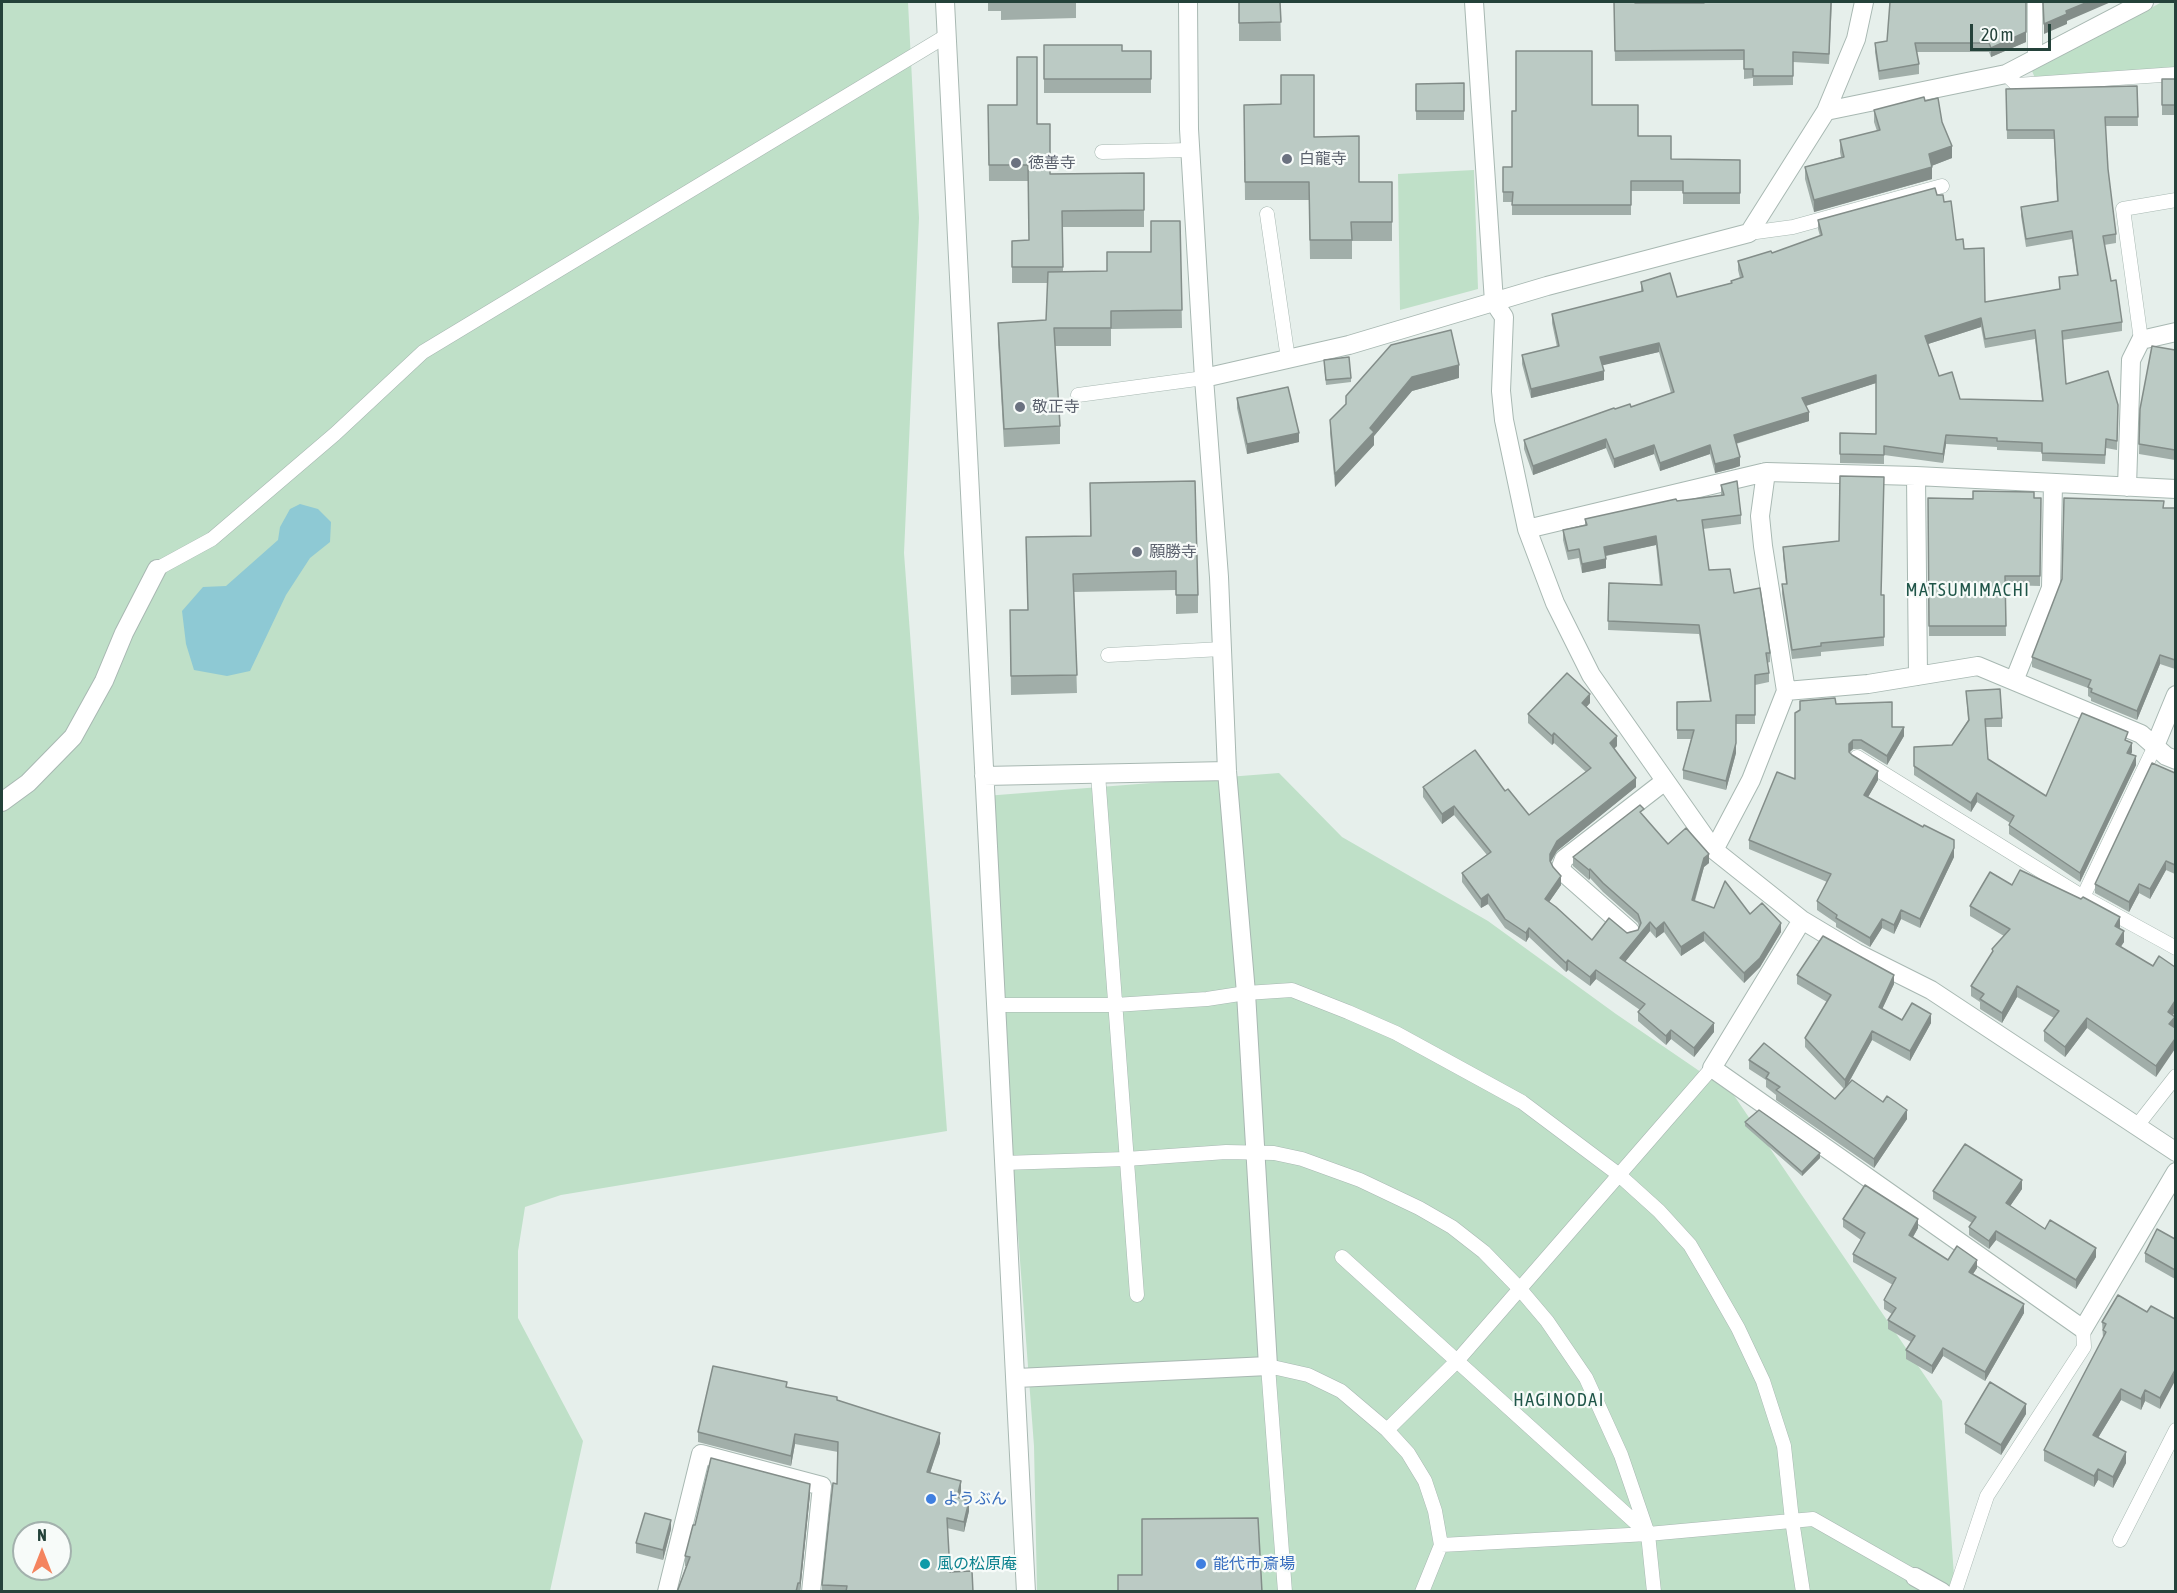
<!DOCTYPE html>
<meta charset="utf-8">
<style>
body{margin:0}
#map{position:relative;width:2177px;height:1593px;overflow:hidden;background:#e6efeb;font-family:"Asap Condensed",sans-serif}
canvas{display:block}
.frame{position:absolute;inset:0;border:3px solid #24423a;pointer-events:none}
.north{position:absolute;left:12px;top:1521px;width:60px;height:60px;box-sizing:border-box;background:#f7fbf9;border:2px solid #a3b1ad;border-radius:50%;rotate:0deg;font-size:16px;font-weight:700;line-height:24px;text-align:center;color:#24423a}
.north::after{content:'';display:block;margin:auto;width:21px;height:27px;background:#f4845f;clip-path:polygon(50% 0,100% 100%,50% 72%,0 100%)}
.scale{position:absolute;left:1970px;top:24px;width:81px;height:27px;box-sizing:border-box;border:3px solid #24423a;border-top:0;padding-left:8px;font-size:18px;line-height:21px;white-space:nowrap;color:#24423a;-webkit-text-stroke:4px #f7fbf9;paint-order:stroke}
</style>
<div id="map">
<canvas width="2177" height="1593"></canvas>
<div class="frame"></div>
<div class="north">N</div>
<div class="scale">20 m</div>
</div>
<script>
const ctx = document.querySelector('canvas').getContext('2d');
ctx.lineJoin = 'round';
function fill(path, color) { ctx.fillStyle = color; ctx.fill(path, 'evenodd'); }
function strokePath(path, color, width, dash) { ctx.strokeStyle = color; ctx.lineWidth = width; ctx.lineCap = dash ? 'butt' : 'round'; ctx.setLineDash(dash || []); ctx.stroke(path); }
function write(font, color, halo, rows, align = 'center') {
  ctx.font = font + ' "Asap Condensed","Noto Sans JP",sans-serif'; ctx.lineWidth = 4.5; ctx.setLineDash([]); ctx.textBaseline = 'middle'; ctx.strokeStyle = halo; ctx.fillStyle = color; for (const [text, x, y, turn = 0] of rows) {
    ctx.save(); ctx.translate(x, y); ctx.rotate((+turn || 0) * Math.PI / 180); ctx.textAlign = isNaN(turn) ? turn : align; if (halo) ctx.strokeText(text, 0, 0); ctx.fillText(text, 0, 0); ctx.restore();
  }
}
fill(new Path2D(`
 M2 2H908L919 218 904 553 947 1131 561 1195 525 1207 518 1251V1318L583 1441 550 1591 2 1592ZM24 1533H60V1569H24Z
 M2162 2H2175V67L2035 78 2032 71Z
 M1474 170 1478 289 1400 310 1398 174Z
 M1279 773 1342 837 1488 921 1616 1014 1733 1094 1942 1401 1955 1591H1037L1034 1446 985 796Z`), '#bfe0c8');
fill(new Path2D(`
 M300 504 318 509 331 522 330 542 310 558 286 595 250 671 227 676 194 670 186 644 182 611 203 587 226 586 278 540 280 527 290 509Z`), '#8ec9d4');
const service = new Path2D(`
 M2035 2V58
 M2006 74 2017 85 2176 74
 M1102 152 1190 150
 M1267 214 1288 359
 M1749 233 1793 227 1942 186
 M2141 340 2123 209 2176 200
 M1078 395 1204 378
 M157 569 212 539 335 434 423 352 946 36
 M1108 655 1222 649
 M1857 757 2083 897 2176 948
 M1098 774 1137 1295
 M2083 897 2155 746
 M996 1005H1115L1207 999 1246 993 1292 990 1348 1012 1396 1033 1522 1102 1618 1174 1659 1211 1690 1245 1714 1286 1738 1328 1763 1381 1784 1446 1792 1520 1803 1592
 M2136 1127 2176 1076
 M1003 1163 1126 1159 1226 1152 1274 1153 1302 1159 1360 1180 1419 1208 1452 1227 1484 1252 1519 1288 1547 1321 1586 1378 1621 1455 1648 1534 1654 1592
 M1342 1257 1646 1532
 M1387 1430 1457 1361 1712 1068
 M2120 1540 2176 1430
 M1441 1545 1648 1534 1813 1519 1915 1577
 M1285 1592 1268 1366 1308 1375 1341 1391 1387 1430 1408 1453 1425 1481 1435 1511 1441 1545 1422 1592
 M1955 1592 1987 1496 2084 1347 2083 1329`);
const minor = new Path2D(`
 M945 2 1026 1592
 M1474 2 1494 302 1504 317 1501 391 1504 420 1527 529 1555 603 1591 675 1714 850 1802 920 1857 953 1931 990 2176 1152
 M1826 111 2006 74 2144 2
 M1204 378 1349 345 1547 286 1749 233 1826 111 1856 39 1864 2
 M1916 476 1918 676
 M2127 487 2131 360 2141 340 2176 332
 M1527 529 1766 472
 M2014 681 2051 588 2053 483
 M1786 691 1868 684 1978 666 2141 734 2166 756 2176 760
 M2155 746 2176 695
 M984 776 1227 771
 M2 802 28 783 73 737 104 681 124 633 157 569
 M1714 850 1751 780 1786 691 1763 546 1760 516 1766 472 1916 476 2176 489
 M1802 920 1712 1068 2083 1329 2176 1172
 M1630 931 1563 872 1561 867 1564 859 1665 781
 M1017 1378 1268 1366 1246 993 1227 771 1219 577 1204 378 1189 129 1188 2
 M1915 1577 1942 1592
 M667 1592 701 1454 822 1486 811 1592`);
strokePath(service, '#a8b8b2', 15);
strokePath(minor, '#a8b8b2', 20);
strokePath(service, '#fff', 14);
strokePath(minor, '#fff', 18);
fill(new Path2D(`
 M988 2H1076V18L1001 20V11H988Z
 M1239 2H1280L1281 41H1239Z
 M1614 2 1635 3 1832 2 1829 64 1793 62V85L1753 86V78L1744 79V60L1615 61Z
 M2026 2V42L1991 57 1989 52H1917L1919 64V74L1879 80 1875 52V43L1887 41Z
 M1044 45 1122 51H1151V93H1044Z
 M2162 79H2175V115H2162Z
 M1464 83V120H1416V84Z
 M2137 86 2138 126H2105L2108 169 2116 234V243L2104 245 2111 281 2122 322V331L2062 340 2066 384 2118 414 2117 450 2106 448 2105 464 2042 461V452L1997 450V447L1946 444 1943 463 1884 455V464L1840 463V433L1876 434V383L1806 406 1809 421 1736 444 1740 466 1734 468 1715 473 1710 454 1660 471 1654 454 1614 468 1606 448 1533 475 1524 449V440L1615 409 1631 407 1671 393 1659 352 1602 365 1604 380 1531 398 1522 364V355L1557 347 1552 323V314L1641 292V282L1677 297 1731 283V281L1740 278 1738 270V261L1772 253 1820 236 1818 229V220L1937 195 1944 202 1956 240 1964 249 1985 302 2060 289 2059 277 2077 275 2072 239 2026 247 2021 216V207L2057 201 2054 139H2007L2006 89ZM1981 327 1985 348 2035 339 2042 401 1960 399 1939 376 1928 344Z
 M1925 101 1942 122 1952 158 1931 166 1932 179 1814 212 1805 179V167L1841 157 1840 152V140L1877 131 1874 122V110Z
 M988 105 1037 124 1050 174 1144 173V227H1063V272L1107 271 1151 252 1180 221 1182 328 1111 329V346H1055L1060 426V444L1004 447 998 340V323L1046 320 1048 283H1012V241L1029 240 1028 181H989Z
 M1244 105 1359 182H1392V241H1352V259H1310L1309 200H1245Z
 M1592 105 1671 159 1740 160V204H1683V191H1631V215H1512V202H1503V167H1512Z
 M2175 350V460L2139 454 2140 409Z
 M1324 364 1351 378V382L1326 385Z
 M1459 378 1412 391 1374 436V445L1335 487 1330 433V420L1346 404V396Z
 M1237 398 1299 442 1247 454 1237 408Z
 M1090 483 1198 595V613L1176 614V590L1074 592 1077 693 1011 695 1010 610H1027L1090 536Z
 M1721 485 1741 515V524L1703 529 1709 570 1734 593 1770 653V662L1767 663 1769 673V682L1755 685V724H1736V753L1726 790 1683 779V770L1691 739H1677V702L1710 701 1699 634 1608 630 1609 583 1660 585 1656 545 1606 556V568L1582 573 1579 558 1568 560 1563 540V530L1585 526V519L1677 501 1721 495Z
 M1928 498H2041L2040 586 2005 585 2006 636H1929Z
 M2163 508H2175V669L2160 664 2137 720 2091 701V698L2088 696V688L2032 667V657Z
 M1783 547 1882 595H1884V646L1821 652V656L1792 659 1782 594V584H1786L1783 556Z
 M1966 691 2002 718V727H1986L1988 759 2046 796 2128 741 2132 752 2131 754 2136 765 2080 882 2009 834V825L2010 823 1977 802 1971 812 1914 775V747L1952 745 1968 720Z
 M1590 703 1586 707 1617 746 1614 748 1636 787 1557 851 1551 862 1561 885 1549 902 1592 940 1638 930 1639 927 1638 923 1603 892 1590 878 1589 880 1573 866V857L1644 816 1668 844 1709 863 1704 867 1695 901 1714 908 1750 914 1781 932 1760 967 1744 983 1704 941 1681 956 1664 932 1656 938 1650 931 1625 962 1714 1032 1694 1057 1671 1039 1666 1045 1638 1021V1012L1640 1010 1596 979 1590 986 1568 970 1566 972 1529 937 1526 942 1505 928 1488 904 1481 908 1462 882V873L1487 855 1454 815 1442 824 1423 797V787L1505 791 1529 815 1586 772 1554 743 1552 745 1528 723V714Z
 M1836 704 1904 736 1887 765 1861 749H1853L1849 752 1878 780 1868 797 1954 857 1920 928 1901 919 1894 934 1882 928 1870 947 1836 927V923L1817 910V901L1827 882 1749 849V840L1795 779Z
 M2175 773V874L2166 870 2150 899 2139 893 2129 912 2095 893V884Z
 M2012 885 2120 927 2119 929 2124 942 2121 946 2173 1016 2156 1077 2087 1028 2065 1057 2044 1041V1031L2054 1018 2017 997 2002 1023 1980 1009V1002L1971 996V986L1992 953V949L2004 936 1970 916V906Z
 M1797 975 1894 984 1882 1009 1902 1020 1931 1023 1910 1061 1872 1040 1847 1086 1907 1119 1874 1168 1776 1100V1095L1766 1087V1080L1749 1069V1060L1835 1099 1844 1089 1805 1047V1038L1827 1002 1797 984Z
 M1745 1122 1820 1158 1802 1176 1745 1126Z
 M2022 1189 2010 1206 2045 1229 2096 1257 2076 1289 1996 1240 1989 1249 1969 1235V1227L1972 1223 1933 1199V1191Z
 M1843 1219 1918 1228 1913 1237 1948 1260 1977 1268 1973 1274 2024 1313 1985 1381 1943 1356 1932 1374 1906 1359V1350L1911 1342 1888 1329V1320L1892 1314 1884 1309V1300L1893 1285 1853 1262V1254L1861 1240 1843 1227Z
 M2175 1239V1279L2145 1262V1253Z
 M2147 1312 2175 1319 2160 1409 2145 1401 2141 1410 2121 1400 2098 1438 2126 1463 2113 1488 2098 1480 2094 1487 2044 1461V1450L2103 1338 2102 1322Z
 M787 1388 837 1400 940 1443 930 1473 961 1491 959 1498 969 1511 964 1532 947 1528 950 1572 973 1592H822V1585L837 1484 838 1452 795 1444 791 1466 698 1442V1432Z
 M2026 1414 2001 1455 1965 1433V1424Z
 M810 1494 800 1592H677L686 1566H685V1556L695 1525Z
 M671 1529 663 1560 636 1553V1543Z`), '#a1aea9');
fill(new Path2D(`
 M2088 2H2111L2067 21V24L2044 34V24L2066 11Z
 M2026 32V42L1991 57V48Z
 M1952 146V158L1929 167V154Z
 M1932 167V179L1814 212V200Z
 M1981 318V327L1925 345V336Z
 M1659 343V352L1600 366V357Z
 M1459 365V378L1412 391 1374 436V445L1335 487V474L1370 428 1412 377Z
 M1604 371V380L1531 398V389Z
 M1876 375V383L1802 407V398Z
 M1809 412V421L1734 444V435Z
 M1299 433V442L1247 454V444Z
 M1946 435V444L1943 463V454Z
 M1606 439V448L1533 475V466Z
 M1654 445V454L1614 468V459Z
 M1710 445V454L1660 471V463Z
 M1740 457V466L1734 468 1715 473V464Z
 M1656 536V545L1604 556V547Z
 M1606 559V568L1582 573V564Z
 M2160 655V664L2137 720V711Z
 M1590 694V703L1582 712V703Z
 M1904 727V736L1887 765V756Z
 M1554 733V743L1552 745V736Z
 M1617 736V746L1610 753V743Z
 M1853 740V749L1849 753V744Z
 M1736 743V753L1726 790V781Z
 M2132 743V752L2127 761V753Z
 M2136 756V765L2080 882V873Z
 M1878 771V780L1864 804V795Z
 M1636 778V787L1557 851 1550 863V854L1557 841Z
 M1977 793V802L1971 812V803Z
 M1454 806V815L1442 824V814Z
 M1954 848V857L1920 928V919Z
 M1709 854V863L1704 867 1692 909V900L1704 858Z
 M2166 861V870L2150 899V889Z
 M1590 869V878L1589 880V870Z
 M1561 876V885L1545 908V899Z
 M2139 884V893L2129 912V902Z
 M1488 894V904L1481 908V899Z
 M1901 910V919L1894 934V925Z
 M2120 917V927L2115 936V926Z
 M1882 919V928L1870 947V938Z
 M1650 922V931L1620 968V958Z
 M1664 922V932L1656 938V929Z
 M1781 923V932L1760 967 1744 983V973Z
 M1529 928V937L1526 942V933Z
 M2124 931V942L2116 954V944Z
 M1704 932V941L1681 956V947Z
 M1568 960V970L1566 972V963Z
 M1596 970V979L1590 986V977Z
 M1894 975V984L1879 1016V1007Z
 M2017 986V997L2002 1023V1013Z
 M2175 1001V1012L2168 1023V1012Z
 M1931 1014V1023L1910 1061V1051Z
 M2175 1017V1027L2169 1034V1024Z
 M2087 1018V1028L2065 1057V1047Z
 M1714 1023V1032L1694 1057V1048Z
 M1671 1030V1039L1666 1045V1036Z
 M1872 1031V1040L1845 1089V1080Z
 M2175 1039V1049L2156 1077V1066Z
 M1907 1110V1119L1874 1168V1159Z
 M1820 1153V1158L1802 1176V1172Z
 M2022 1180V1189L2006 1212V1203Z
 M1918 1219V1228L1909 1244V1235Z
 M1996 1231V1240L1989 1249V1241Z
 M2096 1248V1257L2076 1289V1280Z
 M1977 1260V1268L1969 1280V1272Z
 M2024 1304V1313L1985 1381V1372Z
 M1943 1348V1356L1932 1374V1366Z
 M2175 1370V1381L2160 1409V1398Z
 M2121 1389V1400L2093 1446V1435Z
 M2145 1390V1401L2141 1410V1399Z
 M2026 1404V1414L2001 1455V1445Z
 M940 1433V1443L927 1482V1472Z
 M795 1434V1444L791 1466V1456Z
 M2126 1452V1463L2113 1488V1477Z
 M2098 1469V1480L2094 1487V1476Z
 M961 1481V1491L957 1507V1497Z
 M810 1484V1494L800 1592V1583Z
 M969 1501V1511L964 1532V1522Z
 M671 1520V1529L663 1560V1550Z`), '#838d89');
const building = new Path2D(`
 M1239 2H1280L1281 22 1239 23Z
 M1614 2H1635V3H1704V2H1831L1829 54 1793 52V76H1753V69H1744V50L1615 51Z
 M1890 2H2026V32L1991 48 1989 43H1915L1919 64 1879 71 1875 43 1887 41Z
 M2043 2H2088L2066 11 2067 14 2044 24Z
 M1044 45H1122V51H1151V79H1044Z
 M1516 51H1592V105H1638V136H1671V159L1740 160V193H1683V181H1631V205H1512L1513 192H1503V167H1512V111H1516Z
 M1017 57H1037V124H1050V174L1144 173V210L1062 211 1063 267H1012V241L1029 240 1028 165H989L988 105H1017Z
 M1281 75H1314V137L1359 136V182H1392V222H1351L1352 240H1310L1309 182H1245L1244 105 1281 104Z
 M2162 79H2175V105H2162Z
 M1464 83V111H1416V84Z
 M2137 86 2138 117H2105L2108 169 2116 234 2103 236 2111 281 2116 280 2122 322 2062 331 2066 384 2108 371 2118 405 2117 441 2106 439 2105 455 2042 453V443L1997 441V438L1946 435 1943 454 1884 446V455L1840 454V433L1876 434V375L1802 398 1809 412 1734 435 1740 457 1734 459 1715 464 1710 445 1660 463 1654 445 1614 459 1606 439 1533 466 1524 440 1614 408 1615 409 1630 404 1631 407 1674 392 1659 343 1600 357 1604 371 1531 389 1522 355 1559 346 1552 314 1643 291 1641 282 1670 273 1677 297 1732 283 1731 281 1743 277 1738 261 1771 251 1772 253 1822 235 1818 220 1935 188 1937 195H1943L1944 202 1951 201 1956 240 1963 239 1964 249 1984 248 1985 302 2060 289 2059 277 2078 275 2072 231 2026 239 2021 207 2058 201 2054 130H2007L2006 89ZM1981 318 1985 339 2035 330 2043 401 1960 399 1952 372 1939 376 1925 336Z
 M1924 97 1925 101 1938 98 1942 122 1952 146 1929 154 1932 167 1814 200 1805 167 1844 157 1840 140 1880 130 1874 110Z
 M1151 221H1180L1182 310 1111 311V328H1054L1060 426 1004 429 998 323 1046 320 1048 272 1107 271V252H1151Z
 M1451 330 1459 365 1412 377 1370 428 1374 432 1335 474 1330 420 1346 404V396L1391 345Z
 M2152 346 2175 350V450L2139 444 2140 409Z
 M1349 357 1351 378 1326 380 1324 360Z
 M1288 387 1299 433 1247 444 1237 398Z
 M1840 476 1884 477 1881 595H1884V637L1821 643V646L1792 650 1782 584H1787L1783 547 1839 541Z
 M1195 481 1198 595H1176V571L1073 574 1077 675 1011 676 1010 610H1028L1026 537 1091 536 1090 483Z
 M1737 481 1741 515 1702 520 1709 570 1730 569 1734 593 1760 588 1770 653H1766L1769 673 1755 675V715H1736V743L1726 781 1683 770 1694 730H1677V702L1711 701 1699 625 1608 621 1609 583 1662 585 1656 536 1604 547 1606 559 1582 564 1579 549 1568 551 1563 530 1587 525 1585 519 1676 499 1677 501 1724 495 1721 485Z
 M1973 491 2034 492V498H2041L2040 576H2005L2006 626H1929L1928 498 1973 499Z
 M2064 498 2164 501 2163 508H2175V660L2160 655 2137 711 2091 692 2092 689 2088 687 2091 680 2032 657 2062 579Z
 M1567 673 1590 694 1582 703 1617 736 1610 743 1636 778 1557 841 1550 854V861L1553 867 1561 876 1545 899 1556 907 1592 940 1609 918 1627 933 1638 930 1641 923 1638 914 1603 883 1590 869 1589 870 1573 857 1640 805 1644 809 1640 812 1668 844 1686 828 1709 854 1704 858 1692 900 1714 908 1725 881 1750 914 1762 903 1781 923 1760 958 1744 973 1704 932 1681 947 1664 922 1656 929 1650 922 1620 958 1714 1023 1694 1048 1671 1030 1666 1036 1638 1012 1645 1004 1596 970 1590 977 1568 960 1566 963 1529 928 1526 933 1505 919 1488 894 1481 899 1462 873 1491 852 1454 806 1442 814 1423 787 1475 750 1505 791 1508 789 1529 815 1591 768 1554 733 1552 736 1528 714Z
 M2000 689 2002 718 1985 719 1988 759 2046 796 2082 713 2128 732 2125 740 2132 743 2127 753 2136 756 2080 873 2009 825 2014 816 1977 793 1971 803 1914 766V747L1952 745 1969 720 1966 691Z
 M1835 698 1836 704 1892 702V727H1904L1887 756 1861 740H1853L1849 744V752L1852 755 1878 771 1864 795 1923 827 1924 825 1954 840V848L1920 919 1901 910 1894 925 1882 919 1870 938 1836 918 1837 915 1817 901 1831 874 1749 840 1777 772 1795 779V713L1800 710V701Z
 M2152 763 2175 773V865L2166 861 2150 889 2139 884 2129 902 2095 884Z
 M2020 870 2081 899 2083 897 2120 917 2115 926 2124 931 2116 944 2153 966 2159 956 2175 967V1001L2168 1012 2175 1017 2169 1024 2175 1028V1039L2156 1066 2087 1018 2065 1047 2044 1031 2059 1011 2017 986 2002 1013 1980 999 1984 994 1971 986 1993 951 1992 949 2010 929 1970 906 1990 872 2012 885Z
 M1823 936 1894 975 1879 1007 1902 1020 1912 1003 1931 1014 1910 1051 1872 1031 1845 1080 1805 1038 1831 995 1797 975Z
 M1764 1043 1835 1099 1852 1080 1883 1102 1887 1096 1907 1110 1874 1159 1776 1090 1780 1087 1766 1078 1769 1073 1749 1060Z
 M1759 1110 1820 1153 1802 1172 1745 1122Z
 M1965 1144 2022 1180 2006 1203 2045 1229 2050 1220 2096 1248 2076 1280 1996 1231 1989 1241 1969 1227 1976 1217 1933 1191Z
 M1865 1185 1918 1219 1909 1235 1948 1260 1957 1246 1977 1260 1969 1272 2024 1304 1985 1372 1943 1348 1932 1366 1906 1350 1915 1336 1888 1320 1896 1308 1884 1300 1896 1278 1853 1254 1865 1233 1843 1219Z
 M2157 1229 2175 1239V1270L2145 1253Z
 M2118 1295 2147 1312 2151 1306 2175 1319V1370L2160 1398 2145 1390 2141 1399 2121 1389 2093 1435 2126 1452 2113 1477 2098 1469 2094 1476 2044 1450 2106 1332 2103 1330 2106 1324 2102 1322Z
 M713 1366 787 1382 786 1387 837 1397V1400L940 1433 927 1472 961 1481 957 1497 969 1501 964 1522 947 1518 950 1572 972 1571 973 1592H846L847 1586 822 1585 833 1483 837 1484 838 1442 795 1434 791 1456 698 1432Z
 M1990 1382 2026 1404 2001 1445 1965 1424Z
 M711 1458 810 1484 800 1583H798L796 1592H677L690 1557 685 1556 693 1525H695Z
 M645 1513 671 1520 663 1550 636 1543Z
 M1258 1518 1262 1592H1118V1575H1142V1519Z`);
fill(building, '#bbcac4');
strokePath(building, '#838d89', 1.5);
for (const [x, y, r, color] of [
 [1287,159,6,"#6b7280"],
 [1016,163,6,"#6b7280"],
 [1020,407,6,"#6b7280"],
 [1137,552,6,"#6b7280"],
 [931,1499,6,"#3f7fe0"],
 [925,1564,6,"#0f9aa8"],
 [1201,1564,6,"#3f7fe0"]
]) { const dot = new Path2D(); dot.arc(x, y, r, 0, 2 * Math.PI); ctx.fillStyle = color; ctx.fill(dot); strokePath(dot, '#f7fbf9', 2); }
write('16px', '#5b616d', '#f7fbf9', [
 ["白龍寺",1299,159],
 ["徳善寺",1028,163],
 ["敬正寺",1032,407],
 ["願勝寺",1149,552]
], 'left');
write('16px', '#366cbe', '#f7fbf9', [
 ["ようぶん",943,1499],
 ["能代市 斎場",1213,1564]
], 'left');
write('16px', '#0d838f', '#f7fbf9', [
 ["風の松原庵",937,1564]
], 'left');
ctx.letterSpacing = '1.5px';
write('18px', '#1f5548', '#f7fbf9', [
 ["MATSUMIMACHI",1968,590],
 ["HAGINODAI",1559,1400]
]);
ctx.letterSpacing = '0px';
</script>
